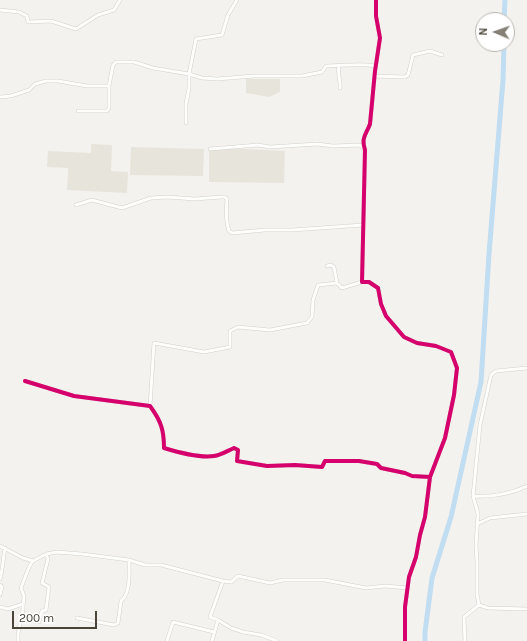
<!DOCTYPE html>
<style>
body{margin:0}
#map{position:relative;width:527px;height:641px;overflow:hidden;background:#f4f2ee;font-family:Karla,sans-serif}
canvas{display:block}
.north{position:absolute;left:475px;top:12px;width:40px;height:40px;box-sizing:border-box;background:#fff;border:1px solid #b7b4b0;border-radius:50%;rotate:272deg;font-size:11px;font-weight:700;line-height:16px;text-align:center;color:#4b4439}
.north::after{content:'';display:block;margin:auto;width:14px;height:18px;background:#868178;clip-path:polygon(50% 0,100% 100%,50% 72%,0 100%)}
.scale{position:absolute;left:12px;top:611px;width:85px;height:18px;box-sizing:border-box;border:2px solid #4b4439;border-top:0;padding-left:5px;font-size:12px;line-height:14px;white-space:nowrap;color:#4b4439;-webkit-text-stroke:3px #fff;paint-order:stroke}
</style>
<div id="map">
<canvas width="527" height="641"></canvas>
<div class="north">N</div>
<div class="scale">200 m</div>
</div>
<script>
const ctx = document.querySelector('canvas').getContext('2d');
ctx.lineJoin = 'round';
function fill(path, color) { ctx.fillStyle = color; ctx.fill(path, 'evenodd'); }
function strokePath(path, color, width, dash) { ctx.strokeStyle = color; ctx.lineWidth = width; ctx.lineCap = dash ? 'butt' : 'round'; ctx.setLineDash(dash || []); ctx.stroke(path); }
fill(new Path2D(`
 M246 79H280V92L269 97 246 93Z
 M91 144 112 145 111 171 128 172 127 193 67 190 68 168 47 167 48 151 91 153Z
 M131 147 204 149 203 176 130 175Z
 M209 147 285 151 284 183 209 182Z`), '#e7e4dc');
strokePath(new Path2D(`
 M504 20 505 0
 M425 641V632L432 578 451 517 481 382 489 254 503 80 504 44`), '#c0ddf1', 5);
const street = new Path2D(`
 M376 0V16L380 38 375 71 370 124C366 135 361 137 365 150L362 282H369L378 288 381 304 386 316 404 337 417 343 436 346 451 352 457 368 454 395 445 438 430 477 425 517 420 535 416 557 409 577 405 607V641
 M0 10 19 12 27 16 28 22 51 21 76 29 98 15 114 10 120 0
 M339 66C337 74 341 81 340 88
 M374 76 405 77 408 75 413 55 430 51 442 55
 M0 97 11 96 29 90 35 84 46 81H58L87 86H109L113 65 116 62H134L153 68 189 74 202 78 217 79 254 76H302L322 72 326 66C342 66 360 63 375 66
 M78 111H107L109 108V86
 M186 123V104L189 88V74L196 39 222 35 228 15 237 0
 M210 149 258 145 270 147 317 144 333 146 360 145 364 149
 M76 205 92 200 122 208 151 198 167 197 195 199 221 197H225L227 199C226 210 226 222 229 231L232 233 265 230H292L363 225
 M327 266 331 265 334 267 337 283
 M527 368 496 371 491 375 480 425 473 496 478 514 476 546 477 562V594L479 605 488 608 527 609
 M25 381 74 396 150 406C161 421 164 430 164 448 177 452 201 458 214 456 221 455 227 451 234 448L238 450 237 461 267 466 295 465 322 467 325 461H359L377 464 381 468 405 473 412 476 430 477
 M150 406 154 343 204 352 230 347V331L238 327 270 330 307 323 312 317 313 300 318 285 337 283 342 288 362 282
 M473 496C491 497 510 494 527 486
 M477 524 490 518 527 514
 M0 546 23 558 33 561 46 554 57 552 82 554 129 560 145 565H161L223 581 231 582 238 576 270 583 283 580H325L366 588 385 586 408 588
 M0 579C3 568 3 559 5 548
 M223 581 210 617 218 620 231 628 243 632 261 635 277 641
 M0 585 2 587 0 595
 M0 607 8 609 23 604
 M77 618 114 625 118 623 121 601C131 593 129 573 129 560
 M39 622 42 611 46 610 49 587 42 583 48 559 46 554
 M18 641V634L20 624 22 619 24 596 21 588 29 567 33 561
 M167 641 173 622 214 632
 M212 641 218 620
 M465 641 464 617 479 605`);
strokePath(street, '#d2d0cb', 4);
strokePath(street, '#fdfdfc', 3);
strokePath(new Path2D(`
 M376 0V16L380 38 375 71 370 124C366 135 361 137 365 150L362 282H369L378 288 381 304 386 316 404 337 417 343 436 346 451 352 457 368 454 395 445 438 430 477 425 517 420 535 416 557 409 577 405 607V641
 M25 381 74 396 150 406C161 421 164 430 164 448 177 452 201 458 214 456 221 455 227 451 234 448L238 450 237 461 267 466 295 465 322 467 325 461H359L377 464 381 468 405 473 412 476 430 477`), '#d6006c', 4);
</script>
